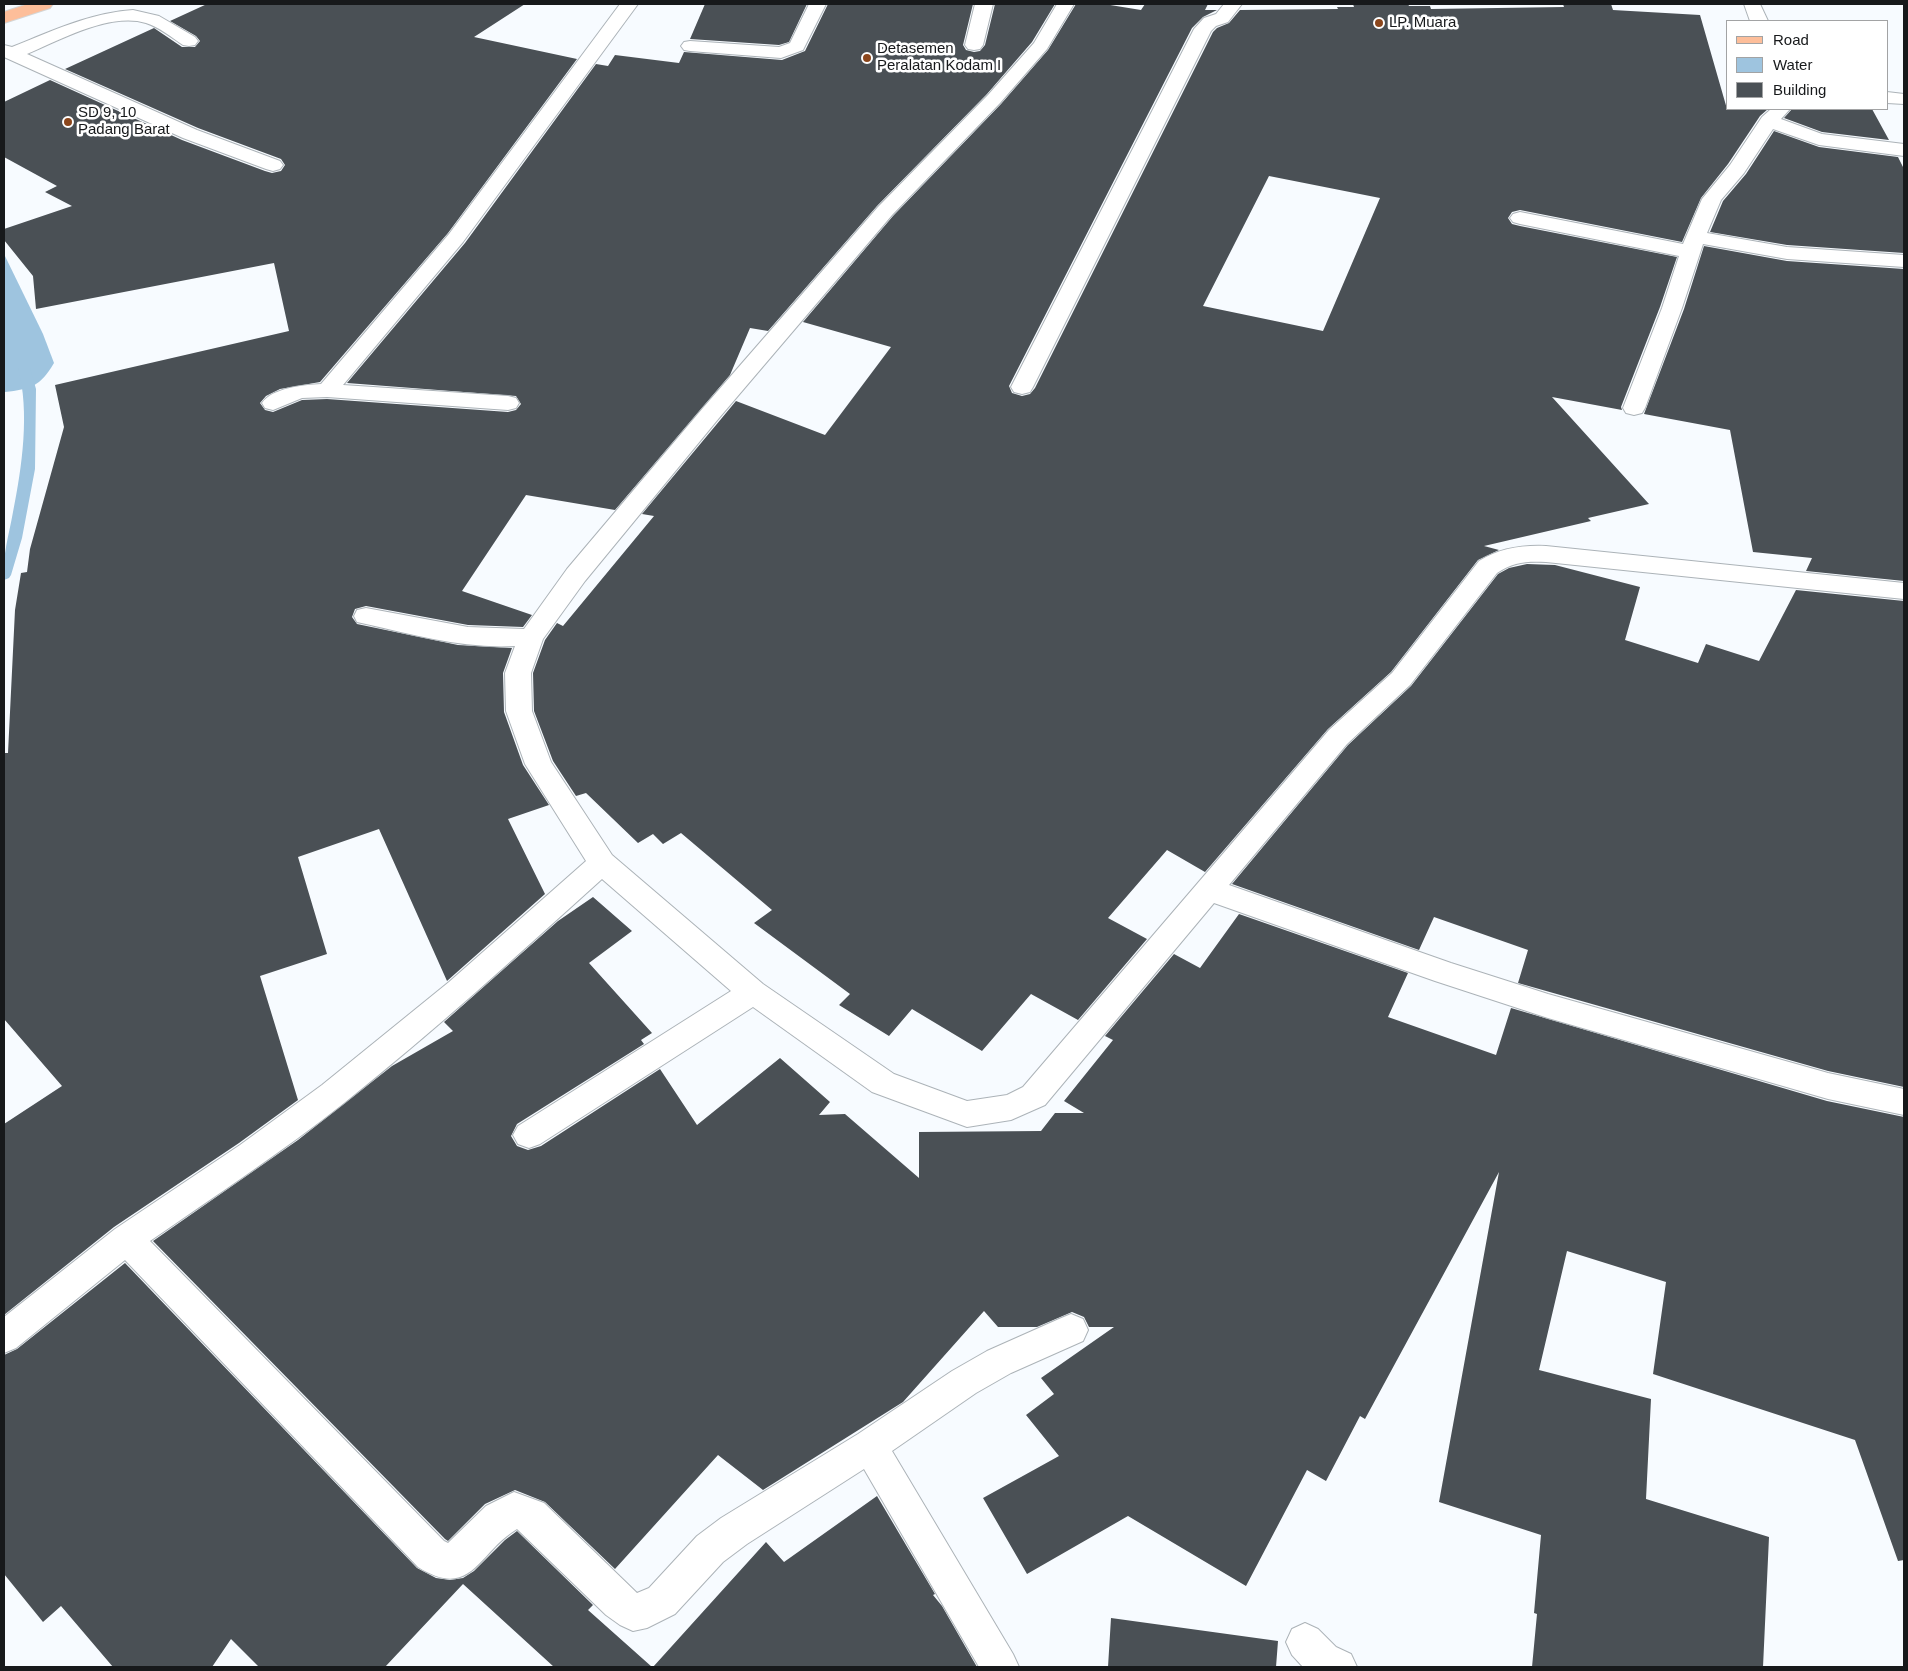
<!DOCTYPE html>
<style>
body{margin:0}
#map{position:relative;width:1908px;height:1671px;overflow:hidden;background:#f7fbff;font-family:Arial,sans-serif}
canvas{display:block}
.frame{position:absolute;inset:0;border:5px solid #17191b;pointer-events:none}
.legend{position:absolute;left:1726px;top:20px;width:162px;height:90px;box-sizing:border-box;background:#fff;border:1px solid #a2a3a4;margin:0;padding:6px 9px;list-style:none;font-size:15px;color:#17191b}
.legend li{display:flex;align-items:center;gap:10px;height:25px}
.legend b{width:25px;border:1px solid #a2a3a4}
</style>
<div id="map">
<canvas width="1908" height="1671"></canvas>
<div class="frame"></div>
<ul class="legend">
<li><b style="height:6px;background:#fdbe9a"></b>Road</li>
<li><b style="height:14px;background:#9ec4df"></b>Water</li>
<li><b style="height:14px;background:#4a5055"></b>Building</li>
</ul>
</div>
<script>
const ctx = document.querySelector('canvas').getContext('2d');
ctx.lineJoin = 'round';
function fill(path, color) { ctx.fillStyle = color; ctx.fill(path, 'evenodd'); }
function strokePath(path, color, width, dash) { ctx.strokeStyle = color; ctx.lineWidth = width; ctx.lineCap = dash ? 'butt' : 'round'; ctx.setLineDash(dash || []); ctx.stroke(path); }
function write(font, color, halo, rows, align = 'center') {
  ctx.font = font + ' Arial,sans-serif'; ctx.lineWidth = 5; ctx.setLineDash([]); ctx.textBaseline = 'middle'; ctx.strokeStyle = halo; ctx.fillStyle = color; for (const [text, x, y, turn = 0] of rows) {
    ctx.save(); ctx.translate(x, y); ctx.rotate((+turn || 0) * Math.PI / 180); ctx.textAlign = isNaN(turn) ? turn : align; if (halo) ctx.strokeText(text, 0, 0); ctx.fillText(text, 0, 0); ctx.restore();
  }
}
fill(new Path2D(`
 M4 254 43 334 54 363C40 387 30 389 5 392Z`), '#9ec4df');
fill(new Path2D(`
 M24 364 30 368 36 389 35 469 22 538 11 575 9 578 4 580C2 556 9 535 13 512 22 467 30 412 18 368Z`), '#9ec4df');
fill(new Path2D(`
 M207 4H525L474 37 577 59 448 233 320 382 280 389 266 396 260 403 265 410 273 412 302 400 327 399 508 412 516 410 521 404 516 396 347 383 465 243 596 64 608 66 615 55 679 63 684 52 782 60 805 51 828 4H973L963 45 966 50 974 52 980 51 985 45 995 4H1055L1032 42 987 94 877 206 768 331 750 328 730 375 615 510 526 495 462 591 532 615 523 627 468 625 366 606 355 609 352 617 357 624 458 645 512 648 503 673 504 712 523 765 549 805 508 819 545 894 447 981 379 829 298 857 327 954 260 976 298 1100 239 1143 114 1227 4 1315V1124L62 1086 4 1019V753H8L15 610 21 573 27 572 30 549 64 427 55 385 289 331 274 263 36 309 33 276 4 240V229L72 206 45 192 57 186 4 157V102L50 80 182 140 265 171 272 173 281 171 285 165 281 159 198 128 65 69 154 28 182 47H195L200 41 196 36 170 21Z
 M705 4H807L789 42 779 45 690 39Z
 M1076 4H1104L1141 10 1145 4H1208L1205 10H1217L1203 17 1192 28 1009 386 1012 393 1022 396 1030 394 1035 388 1213 32 1217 28 1229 23 1240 10 1338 9 1337 7H1354L1353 4H1408L1409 6H1430L1431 9 1564 7 1563 4H1611L1613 10 1700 15 1727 109H1768L1760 116 1728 164 1701 198 1682 242 1520 210 1512 212 1508 218 1512 224 1520 226 1677 257 1660 307 1621 407 1622 410 1552 397 1649 504 1588 518 1591 521 1484 546 1499 550 1478 560 1391 672 1328 729 1205 872 1167 850 1108 918 1147 939 1078 1020 1031 994 982 1051 912 1009 889 1036 839 1005 850 994 754 923 772 910 681 833 663 844 653 834 638 843 586 793 576 796 553 761 534 711 533 673 545 640 557 623 563 626 654 516 642 514 736 401 825 435 891 347 803 322 893 216 1001 104 1048 50ZM1269 176 1380 198 1323 331 1203 306Z
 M1792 109H1872L1889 140 1822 132 1784 118Z
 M1774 131 1819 147 1898 157 1904 169V253L1787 245 1710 232 1723 201 1746 174Z
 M1704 246 1787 261 1904 269V581L1806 571 1812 558 1753 552 1730 430 1644 414 1684 309Z
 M1527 564 1555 565 1640 587 1625 640 1698 663 1706 644 1759 661 1796 590 1904 601V1087L1828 1071 1518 983 1528 950 1434 917 1419 950 1232 884 1348 745 1411 686 1498 574 1509 568Z
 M593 897 632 931 589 963 652 1033 641 1040 644 1044 517 1124 511 1136 517 1146 528 1150 541 1146 660 1069 697 1125 780 1058 830 1102 819 1115 845 1114 919 1178V1132L1041 1131 1055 1113H1084L1064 1101 1113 1040 1105 1036 1174 954 1200 968 1239 914 1408 973 1388 1017 1496 1055 1511 1008 1827 1101 1904 1117V1560L1898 1561 1855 1440 1653 1374 1666 1282 1567 1251 1539 1370 1651 1399 1646 1499 1769 1537 1763 1667H1532L1537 1614 1534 1613 1541 1535 1439 1502 1499 1172 1365 1419 1360 1416 1326 1481 1307 1470 1246 1586 1128 1516 1027 1574 983 1498 1059 1456 1026 1415 1054 1394 1041 1378 1114 1327H1089L1084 1317 1072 1312 1037 1327H998L984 1311 903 1402 763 1490 718 1455 615 1569 545 1502 515 1490 485 1504 448 1541 445 1539 153 1241 298 1140 392 1066 453 1031 444 1022 558 921Z
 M125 1263 417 1568 436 1578 450 1580 463 1578 474 1571 505 1540 517 1531 593 1605 588 1610 652 1667H554L463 1584 385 1667H259L231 1639 212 1667H113L61 1606 43 1622 4 1574V1355L17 1349Z
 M877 1496 935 1594 933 1595 942 1606 977 1667H653L766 1542 784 1562Z
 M1111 1618 1278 1641 1276 1667H1108Z`), '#4a5055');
const minor = new Path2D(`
 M620 4H638L463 242 343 385 508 396 516 398 519 403 516 408 508 410 327 397 302 398 273 410 265 408 262 403C272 388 303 385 321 384L449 234Z
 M809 4H826L803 50 781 58 690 51 684 50 681 46 684 42 690 41 779 47 790 43Z
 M975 4H993L983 45 980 49 974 50 968 49 965 45Z
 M1057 4H1074L1047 49 1000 103 892 215 719 418 585 581 543 639 531 673 532 711 551 762 612 855 763 984 894 1074 967 1101 1007 1095 1023 1087 1329 730 1392 673 1479 561C1500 548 1522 545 1546 546L1904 583V599L1546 562C1527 561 1513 562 1497 573L1410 685 1347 744 1229 885 1451 963 1548 994 1828 1073 1904 1089V1115L1828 1099 1548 1018 1435 981 1214 903 1045 1105 1011 1120 967 1127 872 1092 753 1007 540 1144 529 1148 518 1144 513 1135 518 1126 731 991 602 879C518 955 433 1032 344 1103 282 1152 215 1196 150 1241L444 1541 448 1543 486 1506 514 1492 544 1503 637 1593 649 1588 697 1536 721 1518 858 1434 952 1371 987 1351 1059 1319 1071 1314 1083 1319 1088 1330 1083 1341 1011 1373 976 1393 892 1451 1013 1654 1019 1667H979L864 1469 747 1544 723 1562 675 1614 647 1628 633 1631 620 1625 606 1615 517 1529C478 1552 472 1601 418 1567L125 1260 16 1348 4 1353V1317L115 1229 240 1145 322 1085 449 982 586 861 525 764 506 711 505 673 515 646C465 649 415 635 366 624L357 622 354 616 357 610 366 608 468 627 524 629 567 569 703 408 878 207 988 95 1034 43Z
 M1224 4H1242L1228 22 1216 26 1211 31 1033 387 1030 392 1022 394 1014 392 1011 387 1194 29 1204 18 1216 14Z
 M1744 4H1760L1768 21H1750Z
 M133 10 159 16 195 37 198 41 195 45 189 46 183 45C171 37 159 27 146 23 110 12 60 40 27 54L197 130 280 161 283 165 280 169 273 171 266 169 183 138 4 57V45L12 47C52 31 90 13 133 10Z
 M1887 92 1904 94V104L1887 103Z
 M1771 109H1790L1781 119 1822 134 1904 144V156L1819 145 1773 129 1744 173 1721 200 1707 233 1787 247 1904 255V267L1787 259 1703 244 1682 308 1645 408 1642 413 1634 415 1626 413 1623 408 1662 308 1679 256 1520 224 1513 222 1510 218 1513 214 1520 212 1683 244 1702 199 1730 165 1762 117Z
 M1305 1623 1318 1629 1336 1647 1351 1654 1357 1667H1303L1292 1655 1286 1642 1292 1629Z`);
const major = new Path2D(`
 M28 4H53L50 8 4 23V12Z`);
strokePath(minor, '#acb3b8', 2);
strokePath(major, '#d5d6d6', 2);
fill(minor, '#fff');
fill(major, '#fdbe9a');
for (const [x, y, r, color] of [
 [1379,23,5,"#8b461c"],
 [867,58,5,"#8b461c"],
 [68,122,5,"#8b461c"]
]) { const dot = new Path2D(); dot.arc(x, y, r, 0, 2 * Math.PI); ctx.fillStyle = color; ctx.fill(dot); strokePath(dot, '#fff', 2); }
write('15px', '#17191b', '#fff', [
 ["LP. Muara",1389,23],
 ["Detasemen",877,49],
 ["Peralatan Kodam I",877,66],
 ["SD 9, 10",78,113],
 ["Padang Barat",78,130]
], 'left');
</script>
